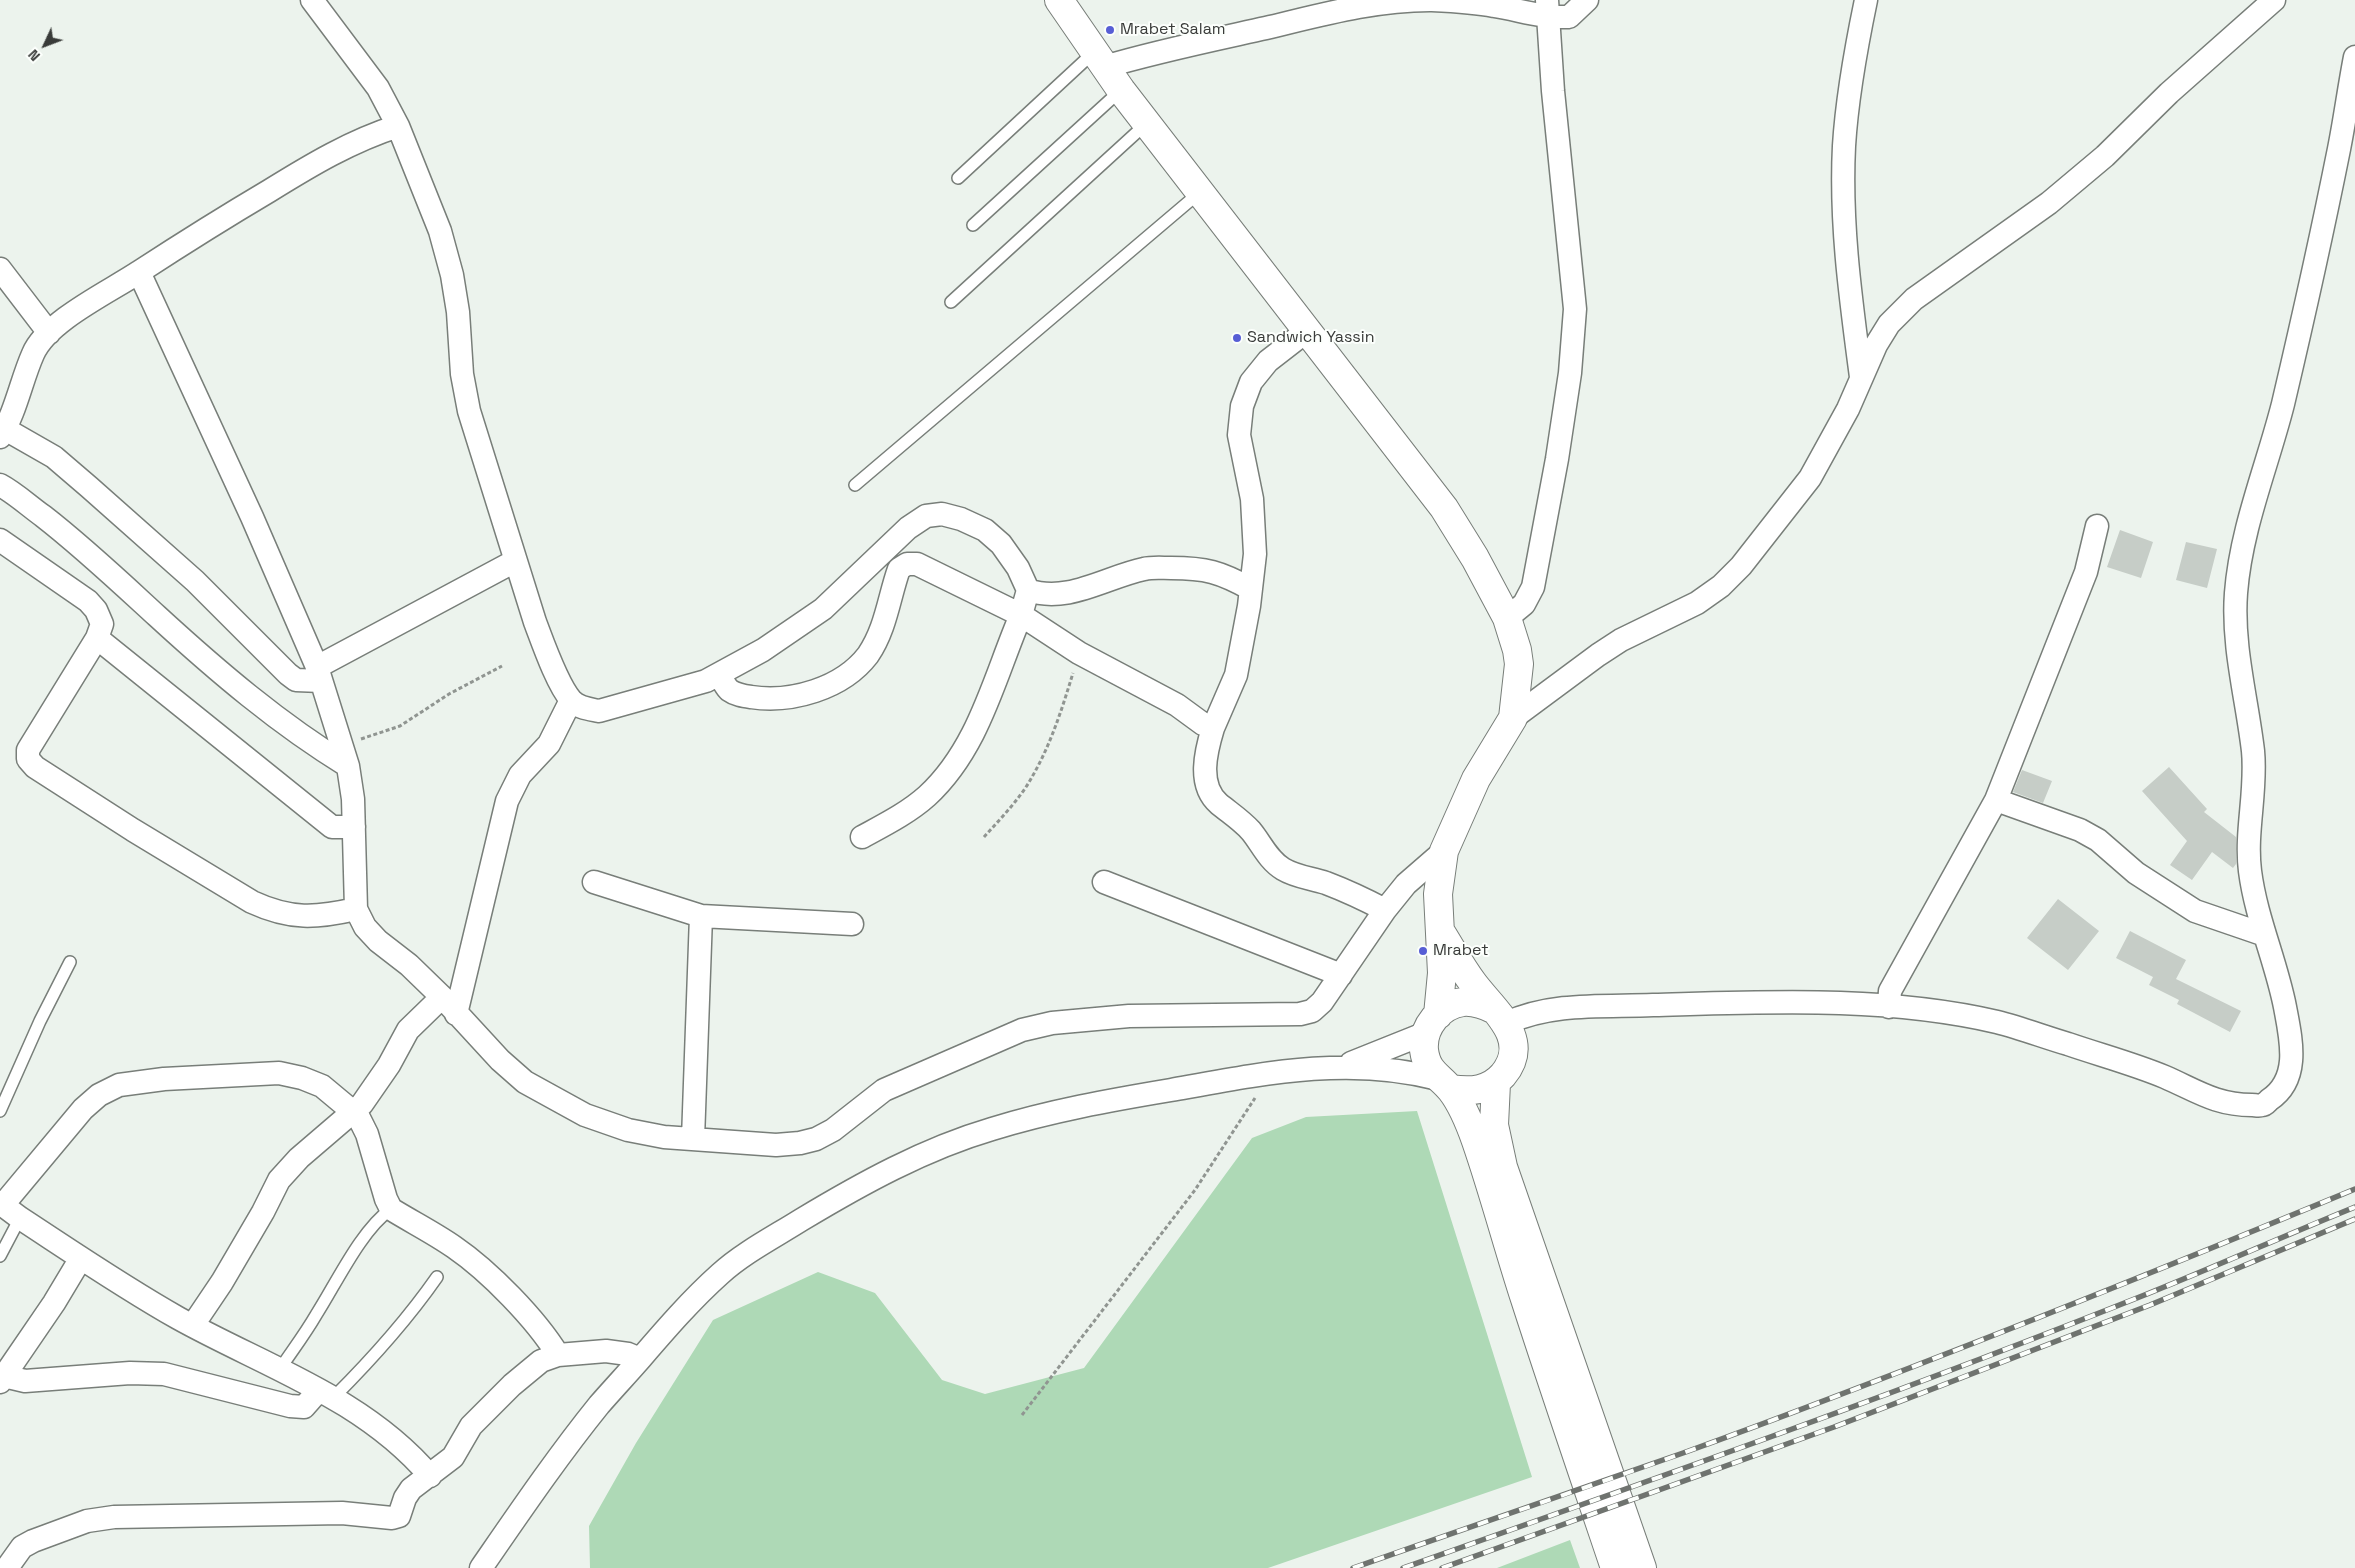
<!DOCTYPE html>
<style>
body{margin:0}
#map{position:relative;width:2355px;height:1568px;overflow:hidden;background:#ecf3ed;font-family:"Space Grotesk",sans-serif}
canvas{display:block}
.north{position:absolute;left:20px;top:20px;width:50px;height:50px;-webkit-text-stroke:4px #fcfffc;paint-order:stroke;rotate:227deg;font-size:14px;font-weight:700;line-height:20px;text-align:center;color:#393b39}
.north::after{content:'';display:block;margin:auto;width:18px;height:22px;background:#393b39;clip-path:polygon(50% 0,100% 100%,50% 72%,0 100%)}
</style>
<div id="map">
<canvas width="2355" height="1568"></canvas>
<div class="north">N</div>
</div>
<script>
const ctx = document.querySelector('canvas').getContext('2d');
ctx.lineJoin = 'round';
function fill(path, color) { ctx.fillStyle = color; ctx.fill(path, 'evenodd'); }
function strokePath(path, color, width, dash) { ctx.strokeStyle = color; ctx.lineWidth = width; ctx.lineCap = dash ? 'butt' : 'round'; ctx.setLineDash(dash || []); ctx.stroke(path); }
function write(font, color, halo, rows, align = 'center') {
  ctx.font = font + ' "Space Grotesk",sans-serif'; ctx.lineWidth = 4; ctx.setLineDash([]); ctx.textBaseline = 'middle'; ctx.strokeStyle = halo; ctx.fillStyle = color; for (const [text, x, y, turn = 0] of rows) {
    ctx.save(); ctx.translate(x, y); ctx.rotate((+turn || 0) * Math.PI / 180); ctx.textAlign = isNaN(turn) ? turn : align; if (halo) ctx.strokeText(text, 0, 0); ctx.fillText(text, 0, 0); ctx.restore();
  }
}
fill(new Path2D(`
 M1417 1111 1532 1477 1268 1568H590L589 1526 636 1443 713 1320 818 1272 875 1293 942 1380 985 1394 1084 1368 1252 1138 1306 1117Z
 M1570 1540 1580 1568H1497Z`), '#aed9b6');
fill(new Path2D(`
 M2120 530 2153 542 2141 578 2107 567Z
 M2186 542 2217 549 2207 588 2176 580Z
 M2169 767 2207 809 2204 812 2236 837V864L2233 868 2212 852 2192 880 2170 865 2187 841 2142 791Z
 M2022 770 2052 781 2043 803 2013 792Z
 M2058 899 2099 931 2068 970 2027 938Z
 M2130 931 2186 960 2176 979 2241 1011 2230 1032 2177 1004 2179 1000 2149 985 2153 977 2116 958Z`), '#c6cdc7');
const service = new Path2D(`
 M958 178 1093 53
 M973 225 1121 90
 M951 302 1147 123
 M855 485 1199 193
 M0 1111 40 1021 70 962
 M0 1256 20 1218
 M280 1369C292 1351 305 1334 316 1315 336 1284 361 1230 391 1209
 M334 1397C371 1360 407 1320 437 1277`);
const minor = new Path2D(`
 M312 0 378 88 398 126 440 231 452 275 458 312 462 374 469 411 535 622C543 643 557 684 571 700 578 708 589 709 599 711L706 681 763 650 823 609 908 528 926 516 942 514 961 519 985 530 1001 544 1018 568 1028 590 1021 615 917 564H907L899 569C889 597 886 629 868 655 842 689 791 703 751 697 743 696 736 695 729 690 725 686 722 679 719 674
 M1104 67C1158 51 1212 40 1266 28 1321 15 1374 0 1430 0 1451 1 1474 2 1494 6 1520 10 1542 18 1569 17L1587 0
 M398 126C351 141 311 165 269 191 225 217 182 244 139 272L252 517 317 667 348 766 353 799 356 909 365 927 378 941 409 965 442 997 500 1060 525 1082 585 1115 628 1130 664 1137 776 1145 800 1143 816 1139 833 1130 884 1090 1022 1030 1052 1023 1129 1016 1300 1014 1312 1011 1322 1002 1385 910 1406 884 1444 851
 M0 269 49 333
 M1861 377C1851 301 1840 224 1844 146 1847 97 1856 48 1866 0
 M5 429 54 457 89 487 195 581 288 674 296 680 321 681
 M0 437C16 412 21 381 33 354 47 321 109 292 139 272
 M0 485C15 493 29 506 43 516 83 547 120 582 157 616 217 671 279 724 348 766
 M0 540 88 601 96 610 102 624 97 638 28 750V759L35 767 133 830 252 902C291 920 316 918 356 909
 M1028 590C1067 604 1106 577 1144 569 1152 567 1162 568 1171 568 1206 568 1220 572 1251 589
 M1507 618 1524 604 1533 587 1557 459 1570 373 1575 309 1553 91 1547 0
 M97 638 332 827H354
 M317 667 515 561
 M1513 718 1598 655 1621 640 1697 603 1721 586 1741 566 1810 478 1848 409 1876 345 1889 324 1914 299 2049 203 2105 156 2169 93 2274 0
 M1213 728 1236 675 1249 606 1255 554 1252 499 1239 435 1242 406 1251 382 1268 361 1308 330
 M1996 800 2080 830 2098 840 2136 873 2195 911 2265 935
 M862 837C884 825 908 813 927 796 979 748 994 678 1021 615L1079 653 1177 705 1203 724 1213 728C1206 751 1197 785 1219 804 1230 813 1241 820 1251 831 1261 843 1268 860 1283 869 1296 877 1311 878 1326 883 1347 891 1366 900 1385 910
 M594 882 701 916 852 924
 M1104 882 1341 975
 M1889 1007 1890 991 1996 800 2086 572 2097 526
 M456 1014 507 801 520 775 549 744 571 700
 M1507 1023C1552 1002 1605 1007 1653 1005 1767 1002 1885 996 1997 1022 2021 1028 2044 1037 2068 1044 2100 1055 2134 1064 2165 1077 2197 1091 2216 1105 2252 1105 2255 1105 2259 1106 2262 1105 2265 1105 2267 1102 2269 1100 2301 1079 2291 1039 2285 1007 2276 961 2256 918 2250 871 2245 832 2257 791 2253 751 2247 699 2232 646 2236 593 2241 528 2267 467 2283 404 2303 319 2322 234 2339 149 2345 119 2349 88 2355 57
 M1351 1063 1426 1033
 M693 1139 701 916
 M0 1203 20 1218C72 1252 123 1287 178 1318 264 1366 364 1398 430 1476
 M2 1206 83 1109 99 1095 119 1085 164 1079 279 1073 302 1078 322 1086 358 1116 367 1134 386 1199 391 1209C412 1222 434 1233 454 1247 489 1271 536 1319 558 1355
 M193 1325 222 1282 263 1212 279 1180 299 1158 362 1104 389 1065 408 1030 442 997
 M4 1376 25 1381 130 1373 164 1374 290 1406 304 1407 319 1390
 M0 1382 54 1303 81 1258
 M7 1568 22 1547 33 1541 87 1521 114 1517 342 1513 392 1518 399 1516 405 1498 411 1489 453 1457 471 1426 512 1385 541 1361 558 1355 606 1351 628 1354 640 1359
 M481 1568C519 1513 557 1457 599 1405 613 1389 627 1374 641 1358 666 1329 691 1300 720 1274 743 1253 774 1237 801 1220 861 1184 924 1149 992 1129 1050 1111 1111 1100 1171 1090 1260 1074 1349 1055 1438 1079`);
const tertiary = new Path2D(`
 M1059 0 1121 90 1444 508 1475 558 1507 618 1517 650 1519 664 1513 718 1476 779 1444 851 1438 894 1442 973 1438 1015
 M1442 934C1452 950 1461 967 1473 983 1492 1009 1533 1039 1503 1075 1489 1091 1471 1092 1451 1089
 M1495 1010C1485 1005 1475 1001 1463 1002 1440 1005 1422 1027 1424 1050 1427 1073 1439 1075 1451 1090 1462 1104 1470 1124 1476 1141 1494 1193 1508 1247 1525 1299 1554 1389 1585 1479 1615 1568
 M1496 1083 1494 1125 1503 1167 1642 1568`);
strokePath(service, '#787e79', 14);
strokePath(minor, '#787e79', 25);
strokePath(tertiary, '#787e79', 30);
strokePath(new Path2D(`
 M361 739 400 726 449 694 502 666
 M984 837C1001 818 1020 799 1032 777 1051 744 1062 709 1073 673
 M1022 1415 1195 1190 1255 1098`), '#909591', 3, [4, 2.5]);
strokePath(service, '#fff', 11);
strokePath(minor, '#fff', 22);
strokePath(tertiary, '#fff', 28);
const rail = new Path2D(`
 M1353 1568C1463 1529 1574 1492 1683 1453 1909 1371 2133 1281 2355 1189
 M1403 1568C1652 1480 1902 1392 2147 1294 2217 1266 2286 1235 2355 1207
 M1442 1568 1834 1427 2150 1305 2355 1219`);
strokePath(rail, '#6f736f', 5.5);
strokePath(rail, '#fcfffc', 4, [11]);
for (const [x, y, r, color] of [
 [1110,30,5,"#575ed5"],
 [1237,338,5,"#575ed5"],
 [1423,951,5,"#575ed5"]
]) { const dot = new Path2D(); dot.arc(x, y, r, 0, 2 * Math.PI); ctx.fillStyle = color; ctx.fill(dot); strokePath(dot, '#fcfffc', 2); }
write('16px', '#393b39', '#fcfffc', [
 ["Mrabet Salam",1120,30],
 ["Sandwich Yassin",1247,338],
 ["Mrabet",1433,951]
], 'left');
</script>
